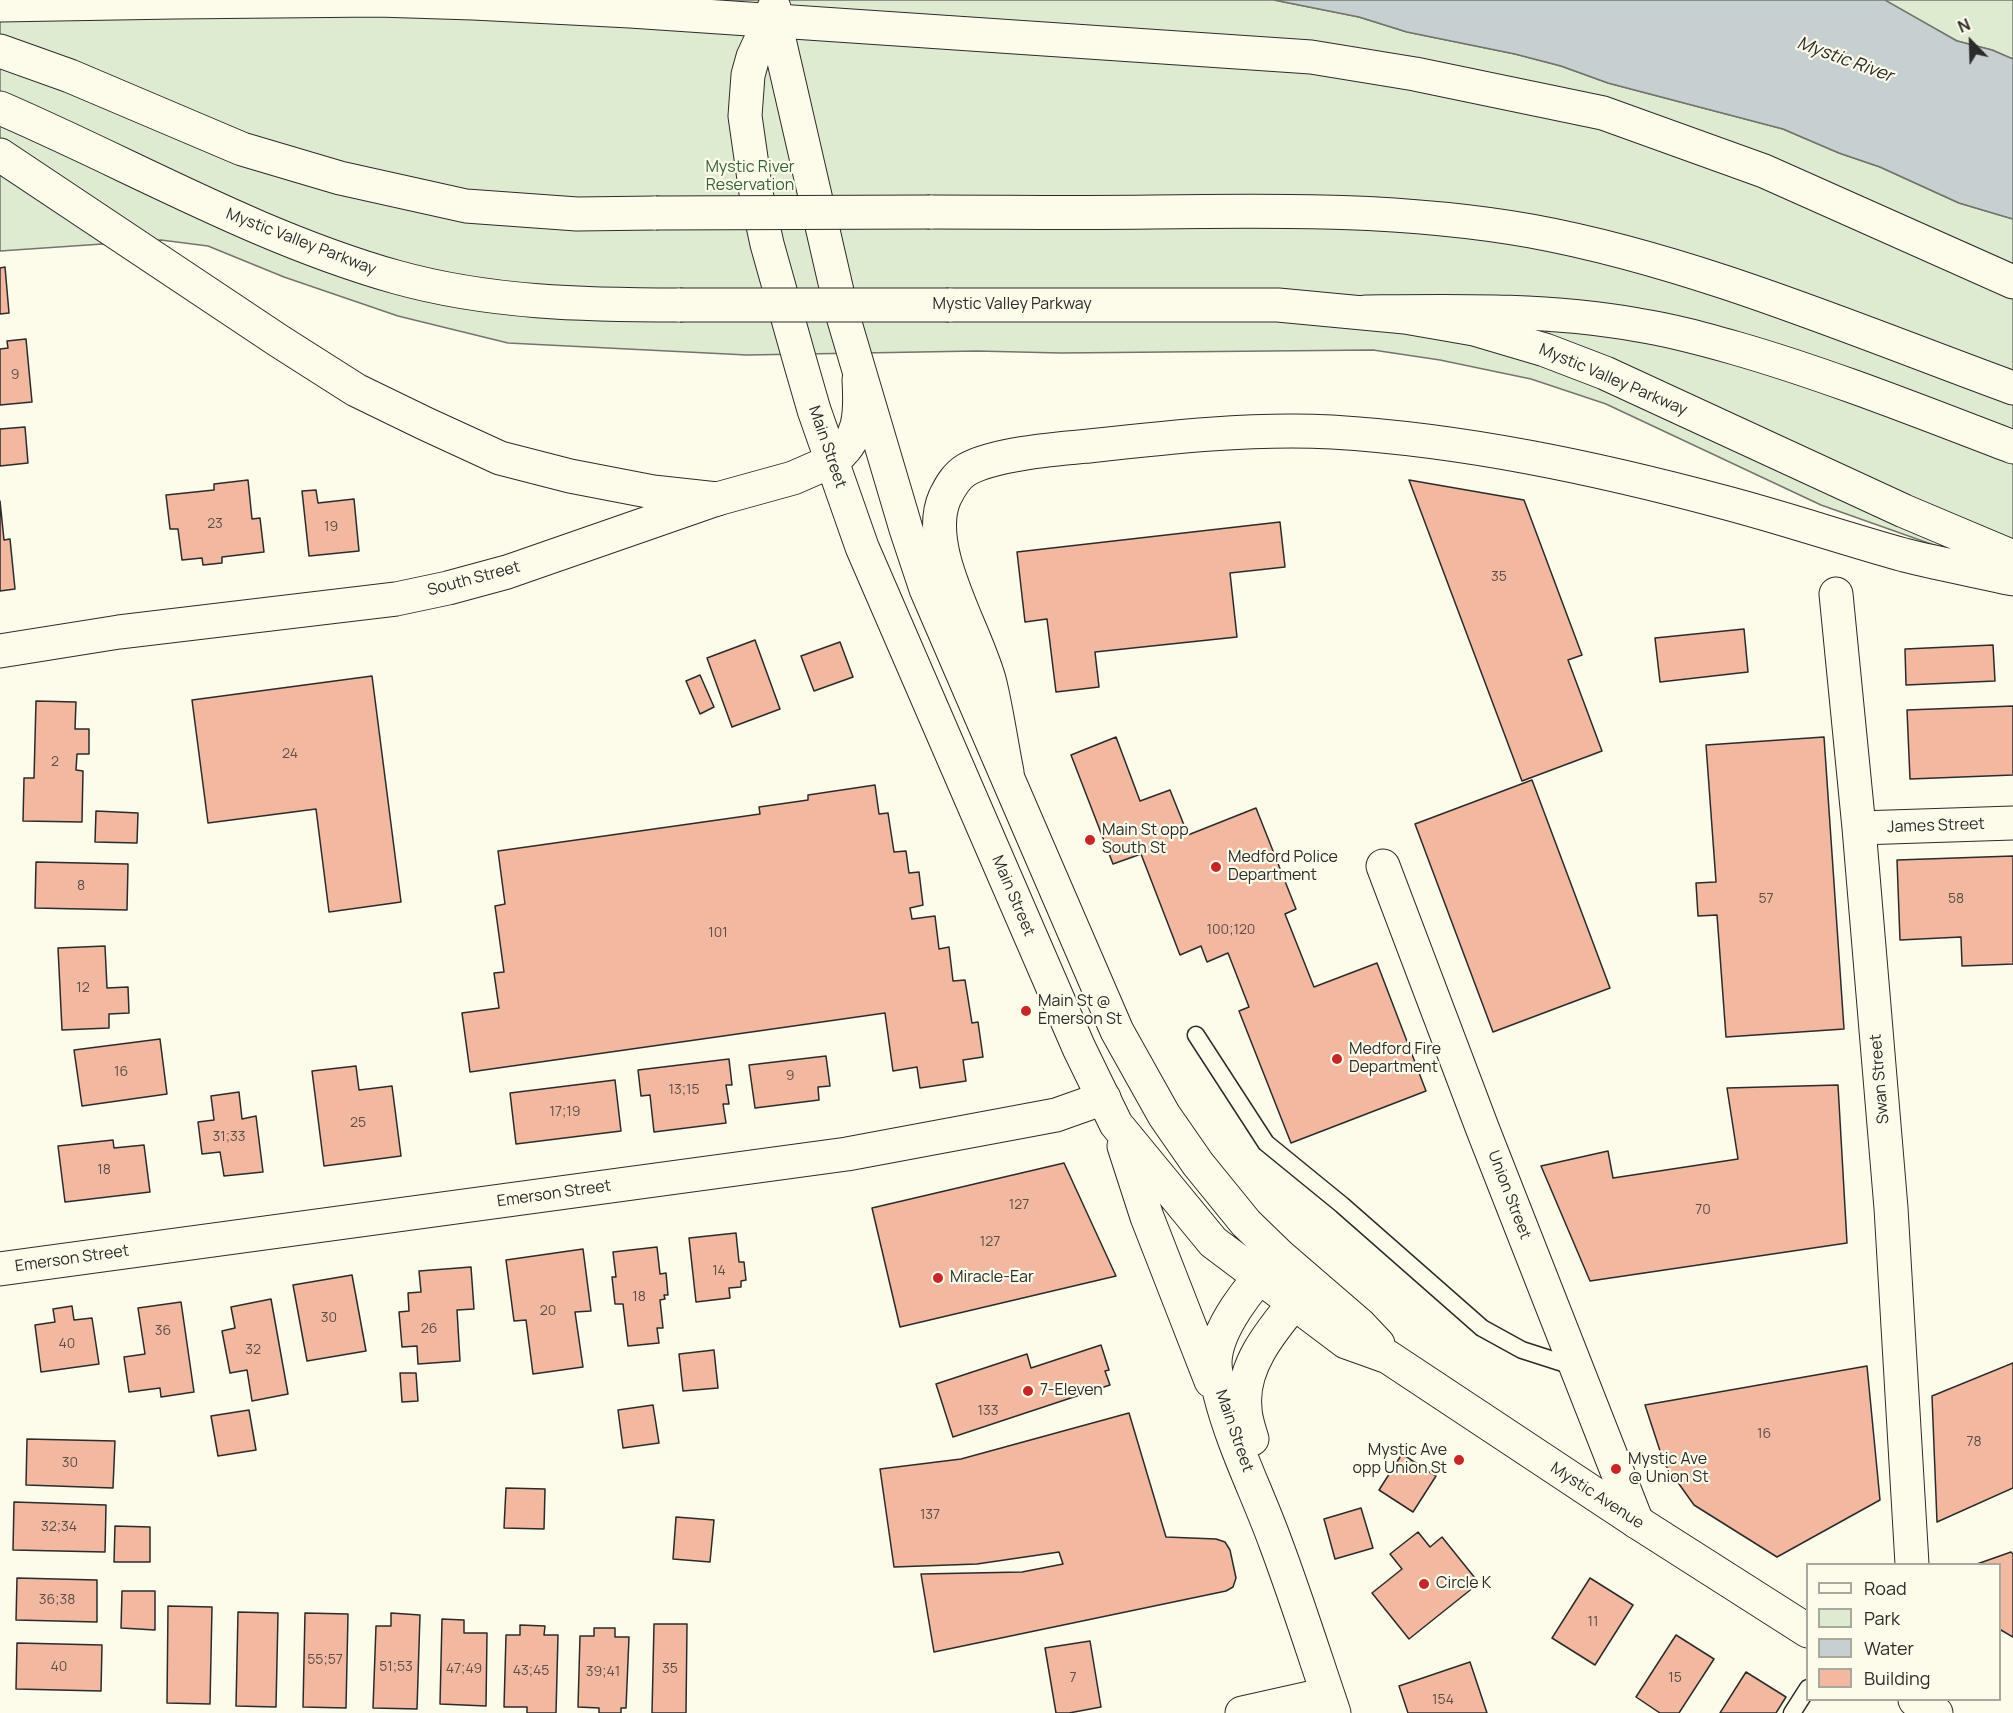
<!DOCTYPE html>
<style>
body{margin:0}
#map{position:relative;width:2013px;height:1713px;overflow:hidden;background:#fdfbea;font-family:Manrope,sans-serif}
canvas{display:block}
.legend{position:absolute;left:1806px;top:1563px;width:195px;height:138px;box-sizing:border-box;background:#fdfbea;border:2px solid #a9a89e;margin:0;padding:8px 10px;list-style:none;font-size:18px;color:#2b2b2b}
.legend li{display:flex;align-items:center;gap:12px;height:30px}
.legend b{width:30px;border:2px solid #a9a89e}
.north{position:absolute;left:1941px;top:12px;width:60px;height:60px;-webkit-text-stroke:4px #fdfbea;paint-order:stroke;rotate:337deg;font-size:16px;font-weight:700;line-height:24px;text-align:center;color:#2b2b2b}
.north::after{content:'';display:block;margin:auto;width:21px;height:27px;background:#2b2b2b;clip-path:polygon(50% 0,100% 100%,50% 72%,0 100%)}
</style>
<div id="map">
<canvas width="2013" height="1713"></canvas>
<ul class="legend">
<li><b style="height:8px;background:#fdfbea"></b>Road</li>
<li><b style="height:16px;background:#deebd1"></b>Park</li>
<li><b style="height:16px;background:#c7d0d0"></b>Water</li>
<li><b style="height:16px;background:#f2b8a0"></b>Building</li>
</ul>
<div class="north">N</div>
</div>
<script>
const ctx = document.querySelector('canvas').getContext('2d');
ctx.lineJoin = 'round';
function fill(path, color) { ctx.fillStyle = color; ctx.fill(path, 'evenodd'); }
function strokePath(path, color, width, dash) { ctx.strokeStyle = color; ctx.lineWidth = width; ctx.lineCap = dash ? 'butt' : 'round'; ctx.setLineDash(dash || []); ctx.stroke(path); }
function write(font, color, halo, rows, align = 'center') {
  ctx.font = font + ' Manrope,sans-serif'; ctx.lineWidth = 4.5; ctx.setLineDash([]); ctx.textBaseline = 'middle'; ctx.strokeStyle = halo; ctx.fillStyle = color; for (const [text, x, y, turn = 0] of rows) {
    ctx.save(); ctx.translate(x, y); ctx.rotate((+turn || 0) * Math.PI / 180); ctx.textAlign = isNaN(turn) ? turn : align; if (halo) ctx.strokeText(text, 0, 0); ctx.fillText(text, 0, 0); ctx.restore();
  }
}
const green = new Path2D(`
 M0 0H1274L1359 17 1407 32 1515 54 1561 66 1608 83 1783 129 1839 153 1880 167 1959 203 2013 219V573L1821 505 1606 404 1531 379 1440 360 1373 350 1061 353 977 351 747 355 508 343 398 316 284 277 208 246 161 240 0 251Z
 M1883 0H2013V59L1992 50 1957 41Z`);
fill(green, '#deebd1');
strokePath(green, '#74746e', 1.5);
const water = new Path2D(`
 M1274 0H1885L1957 41 1992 50 2013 59V219L1959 203 1880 167 1839 153 1783 129 1608 83 1561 66 1515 54 1407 32 1359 17Z`);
fill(water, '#c7d0d0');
strokePath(water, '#74746e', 1.5);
const building = new Path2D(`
 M5 267 9 313 0 314V268Z
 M26 339 32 402 0 405V349L8 348 7 341Z
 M25 427 28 463 0 466V429Z
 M248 480 252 519 260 518 264 552 222 557V563L203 565 202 558 182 560 178 529H170L166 495 214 490V484Z
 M1409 480 1524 500 1582 655 1568 660 1602 751 1522 781Z
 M316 490 318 503 354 499 359 551 309 556 302 491Z
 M0 501 4 540 10 539 15 589 0 591Z
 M1280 522 1285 567 1230 573 1237 637 1095 652 1099 687 1056 692 1047 619 1025 622 1017 552Z
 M1744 629 1748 672 1660 682 1655 638Z
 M755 640 780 709 732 727 707 658Z
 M840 642 853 677 814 691 801 656Z
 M1993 645 1995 681 1906 685 1905 649Z
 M700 675 714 707 700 714 686 681Z
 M372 676 401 902 329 912 316 809 208 823 192 700Z
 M36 701 76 702 75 729H89V754H77L76 770 83 771 82 822 23 821 24 778H34Z
 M2013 706V775L1910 779 1907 710Z
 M1116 737 1140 801 1170 790 1188 835 1256 808 1296 909 1285 914 1314 987 1377 963 1426 1091 1291 1143 1239 1011 1249 1007 1228 953 1207 962 1201 946 1180 955 1141 854 1113 864 1071 755Z
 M1824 737 1844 1029 1726 1037 1717 915 1698 916 1696 883 1716 882 1706 745Z
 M1532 780 1610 988 1493 1032 1415 824Z
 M875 785 879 814 888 813 894 852 906 851 909 873 919 872 923 905 910 908 912 919 935 916 939 949 949 947 953 981 965 980 972 1023 978 1022 983 1057 963 1060 966 1081 920 1088 917 1067 893 1071 885 1013 470 1072 462 1013 499 1008 494 973 504 972 495 906 505 904 498 851 760 814 759 807 808 800V795Z
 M96 811 138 813 137 843 95 842Z
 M2013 856V964L1962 966 1961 937 1900 940 1897 860Z
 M36 862 128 864 127 910 35 908Z
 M105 946 107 988 128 987 129 1013 109 1014V1028L62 1030 58 948Z
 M160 1039 167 1094 82 1106 74 1050Z
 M826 1056 830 1086 818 1087 819 1100 755 1108 749 1065Z
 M729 1059 732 1085H726L729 1104H723L726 1123 654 1132 650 1095 641 1096 638 1070Z
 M356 1066 359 1090 392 1086 401 1156 324 1166 312 1071Z
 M615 1080 621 1131 516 1144 510 1093Z
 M1838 1085 1847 1243 1590 1281 1541 1166 1608 1151 1613 1178 1738 1159 1727 1088Z
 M239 1092 242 1119 256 1116 263 1172 224 1176 220 1152 202 1154 198 1122 214 1120 211 1096Z
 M113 1140 114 1148 144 1145 150 1192 65 1202 58 1146Z
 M1064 1163 1116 1276 900 1327 872 1208Z
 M736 1233 739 1262H744L746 1280 741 1281V1287L729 1288 730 1298 696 1302 689 1238Z
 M657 1247 660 1274 666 1273 668 1295H664L665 1299 660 1300 663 1328H657L659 1343 628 1346 623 1304H615L612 1277H616L613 1252Z
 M583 1249 591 1311 575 1312 583 1367 533 1374 526 1320 514 1321 506 1260Z
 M471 1267 474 1309 457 1310 460 1361 418 1364 417 1346 402 1347 399 1312 409 1311 408 1293 421 1292 419 1271Z
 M352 1275 366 1351 307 1361 293 1285Z
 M271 1299 288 1394 252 1401 247 1370 230 1373 222 1331 235 1328 231 1307Z
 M181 1302 194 1392 161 1397 160 1388 129 1392 124 1357 145 1354 138 1308Z
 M72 1306 74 1320 92 1318 99 1364 41 1372 35 1325 55 1322 53 1309Z
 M1101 1345 1109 1370 1105 1371 1110 1385 953 1437 936 1384 1027 1354 1031 1368Z
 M714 1350 718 1388 683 1391 679 1354Z
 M2013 1363V1488L1937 1522 1932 1396Z
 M1867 1366 1880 1500 1777 1557 1694 1505 1664 1463 1645 1405Z
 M400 1373H416L418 1401 402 1402Z
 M653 1405 659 1443 623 1448 618 1410Z
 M249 1410 256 1450 218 1456 211 1416Z
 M1129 1413 1166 1537 1216 1539 1225 1542 1230 1550 1236 1578 1233 1587 1226 1591 934 1652 921 1574 1022 1572 1063 1564 1059 1552 977 1564 894 1567 880 1469 961 1459Z
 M27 1439 115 1441 113 1488 26 1485Z
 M1402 1454 1436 1476 1413 1512 1379 1490Z
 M506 1488 545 1489 544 1529 504 1528Z
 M14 1502 106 1505 105 1552 13 1550Z
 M1361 1508 1373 1548 1335 1559 1324 1519Z
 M676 1517 714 1520 710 1562 673 1559Z
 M115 1526 150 1527V1562H114Z
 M1418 1532 1430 1547 1442 1537 1479 1583 1409 1639 1372 1593 1402 1569 1390 1554Z
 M2011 1552 2013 1554V1637L2001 1630 2000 1632V1564H1977Z
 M17 1578 97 1580V1622L16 1620Z
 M1590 1578 1633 1605 1595 1665 1552 1638Z
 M122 1591H155V1630L121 1628Z
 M168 1606 212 1607 210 1704 167 1703Z
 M238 1612 278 1613 276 1707 236 1706Z
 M305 1613 348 1614 346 1708 303 1707Z
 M391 1613 420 1615 417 1709 373 1708 376 1626H391Z
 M442 1619 464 1620V1633H487L486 1706 440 1704Z
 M654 1624H687L686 1713H652Z
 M520 1625 545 1626 544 1635H558L556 1713H527V1707H504L506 1635H520Z
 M594 1628H615V1637H629L626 1708H621V1713H599V1708L578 1707 580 1636H594Z
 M1676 1635 1714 1659 1679 1713H1660L1636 1697Z
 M1090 1641 1101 1707 1069 1713H1056L1045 1648Z
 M17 1643 102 1645 101 1691 16 1689Z
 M1470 1662 1487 1713H1408L1399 1686Z
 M1746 1672 1786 1697 1776 1713H1720Z`);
fill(building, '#f2b8a0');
strokePath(building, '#2b2b2b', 1.5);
const service = new Path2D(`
 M1196 1035 1266 1143 1342 1205 1482 1328 1522 1350 1575 1367
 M1792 1713 1808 1688`);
const minor = new Path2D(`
 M1836 594 1859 828 1891 1208 1912 1564
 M1859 828 2013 823
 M1383 866 1483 1130 1637 1522
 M0 1269 847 1154 1056 1115 1104 1098
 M1242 1713 1327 1694`);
const tertiary = new Path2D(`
 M832 461C861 440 861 413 859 380
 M0 651 119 632 396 599 448 588 507 572 717 499`);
const secondary = new Path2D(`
 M774 8 775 22 842 313 906 529 926 589 1117 1031 1164 1115 1198 1164 1246 1223 1280 1256 1360 1325 1378 1344
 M775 22 759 44 753 57 748 75 745 116 756 193 767 244 799 358 814 410 862 547 1079 1048 1116 1124 1213 1242 1346 1342 1388 1357 1637 1522 1808 1631
 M717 499 793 478 832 461
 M1124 1146 1147 1217 1211 1381
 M1274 1262C1251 1285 1216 1328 1215 1362 1215 1373 1218 1384 1220 1394 1233 1446 1258 1494 1276 1544 1297 1600 1315 1657 1334 1713
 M1252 1439C1249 1429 1245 1418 1245 1408 1240 1361 1281 1320 1308 1286
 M1915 1700 1936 1713`);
const primary = new Path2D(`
 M0 5 175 2 378 0 473 3 630 11 1311 57 1415 74 1603 113 1764 171 2013 282
 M0 51 70 76 242 149 340 178 466 206 577 214 656 213
 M0 108C132 165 258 238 396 277 489 303 585 305 680 305
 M0 155 279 341 356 390 426 424 500 458 570 476 653 492 717 499
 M930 212C1004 212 1079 213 1153 212 1279 210 1407 209 1531 231 1695 261 1857 331 2013 388
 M949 305H1278L1405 317 1474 329 1545 350 1605 373 1904 511 2013 557
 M1007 772C1001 742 997 712 990 683 977 631 922 548 945 497 950 487 956 476 966 470 993 454 1056 449 1089 446 1170 437 1251 428 1332 432 1464 440 1596 468 1723 502 1784 518 1843 538 1904 555 1940 564 1977 571 2013 579`);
const motorway = new Path2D(`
 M1366 312C1457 311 1548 309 1638 325 1671 330 1703 339 1735 348 1829 375 1921 412 2013 447`);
strokePath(service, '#2b2b2b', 19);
strokePath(minor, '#2b2b2b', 35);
strokePath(tertiary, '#2b2b2b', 35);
strokePath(secondary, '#2b2b2b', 35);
strokePath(primary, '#2b2b2b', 35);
strokePath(motorway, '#2b2b2b', 35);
strokePath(service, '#fdfbea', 16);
strokePath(minor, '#fdfbea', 33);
strokePath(tertiary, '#fdfbea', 33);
strokePath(secondary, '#fdfbea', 33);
strokePath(primary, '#fdfbea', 33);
strokePath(motorway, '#fdfbea', 33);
const primaryBridge = new Path2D(`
 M656 213 930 212
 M680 305H949`);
strokePath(primaryBridge, '#2b2b2b', 35, []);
strokePath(primaryBridge, '#fdfbea', 33);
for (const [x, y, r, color] of [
 [1090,840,6,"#c62828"],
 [1216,867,6,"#c62828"],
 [1026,1011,6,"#c62828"],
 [1337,1059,6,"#c62828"],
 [938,1278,6,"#c62828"],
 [1028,1391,6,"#c62828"],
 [1459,1460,6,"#c62828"],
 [1616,1469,6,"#c62828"],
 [1424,1584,6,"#c62828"]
]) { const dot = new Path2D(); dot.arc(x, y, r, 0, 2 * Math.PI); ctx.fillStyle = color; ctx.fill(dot); strokePath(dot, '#fdfbea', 2); }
write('14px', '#5d4e48', null, [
 ["9",15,375],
 ["23",215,524],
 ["19",331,527],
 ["35",1499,577],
 ["24",290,754],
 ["2",55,762],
 ["8",81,886],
 ["57",1766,899],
 ["58",1956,899],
 ["100;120",1231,930],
 ["101",718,933],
 ["12",83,988],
 ["16",121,1072],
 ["9",790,1076],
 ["13;15",684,1090],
 ["17;19",565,1112],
 ["25",358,1123],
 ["31;33",229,1137],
 ["18",104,1170],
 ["127",1019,1205],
 ["70",1703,1210],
 ["127",990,1242],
 ["14",719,1271],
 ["18",639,1297],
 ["20",548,1311],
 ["30",329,1318],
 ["26",429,1329],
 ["36",163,1331],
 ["40",67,1344],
 ["32",253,1350],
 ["133",988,1411],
 ["16",1764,1434],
 ["78",1974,1442],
 ["30",70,1463],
 ["137",930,1515],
 ["32;34",59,1527],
 ["36;38",57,1600],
 ["11",1593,1622],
 ["55;57",325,1660],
 ["40",59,1667],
 ["51;53",396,1667],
 ["47;49",464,1669],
 ["35",670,1669],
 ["43;45",531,1671],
 ["39;41",603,1672],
 ["7",1073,1678],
 ["15",1675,1678],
 ["154",1443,1700]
]);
write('16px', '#34623c', '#fdfbea', [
 ["Mystic River",750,168],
 ["Reservation",750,186]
]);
write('16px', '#2b2b2b', '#fdfbea', [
 ["Mystic Valley Parkway",301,242,21],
 ["Mystic Valley Parkway",1012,305],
 ["Mystic Valley Parkway",1613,380,23],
 ["Main Street",827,447,71],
 ["South Street",474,579,-15],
 ["James Street",1936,826,-2],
 ["Main Street",1013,896,67],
 ["Swan Street",1880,1079,-95],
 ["Emerson Street",554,1194,-8],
 ["Union Street",1509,1195,69],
 ["Emerson Street",72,1259,-8],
 ["Main Street",1234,1431,71],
 ["Mystic Avenue",1597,1496,33]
]);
write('16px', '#2b2b2b', '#fdfbea', [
 ["Main St opp",1102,831],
 ["South St",1102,849],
 ["Medford Police",1228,858],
 ["Department",1228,876],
 ["Main St @",1038,1002],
 ["Emerson St",1038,1020],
 ["Medford Fire",1349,1050],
 ["Department",1349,1068],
 ["Miracle-Ear",950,1278],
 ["7-Eleven",1040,1391],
 ["Mystic Ave",1447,1451,"right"],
 ["opp Union St",1447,1469,"right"],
 ["Mystic Ave",1628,1460],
 ["@ Union St",1628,1478],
 ["Circle K",1436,1584]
], 'left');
write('italic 18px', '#2b2b2b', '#fdfbea', [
 ["Mystic River",1845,60,20]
]);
</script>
